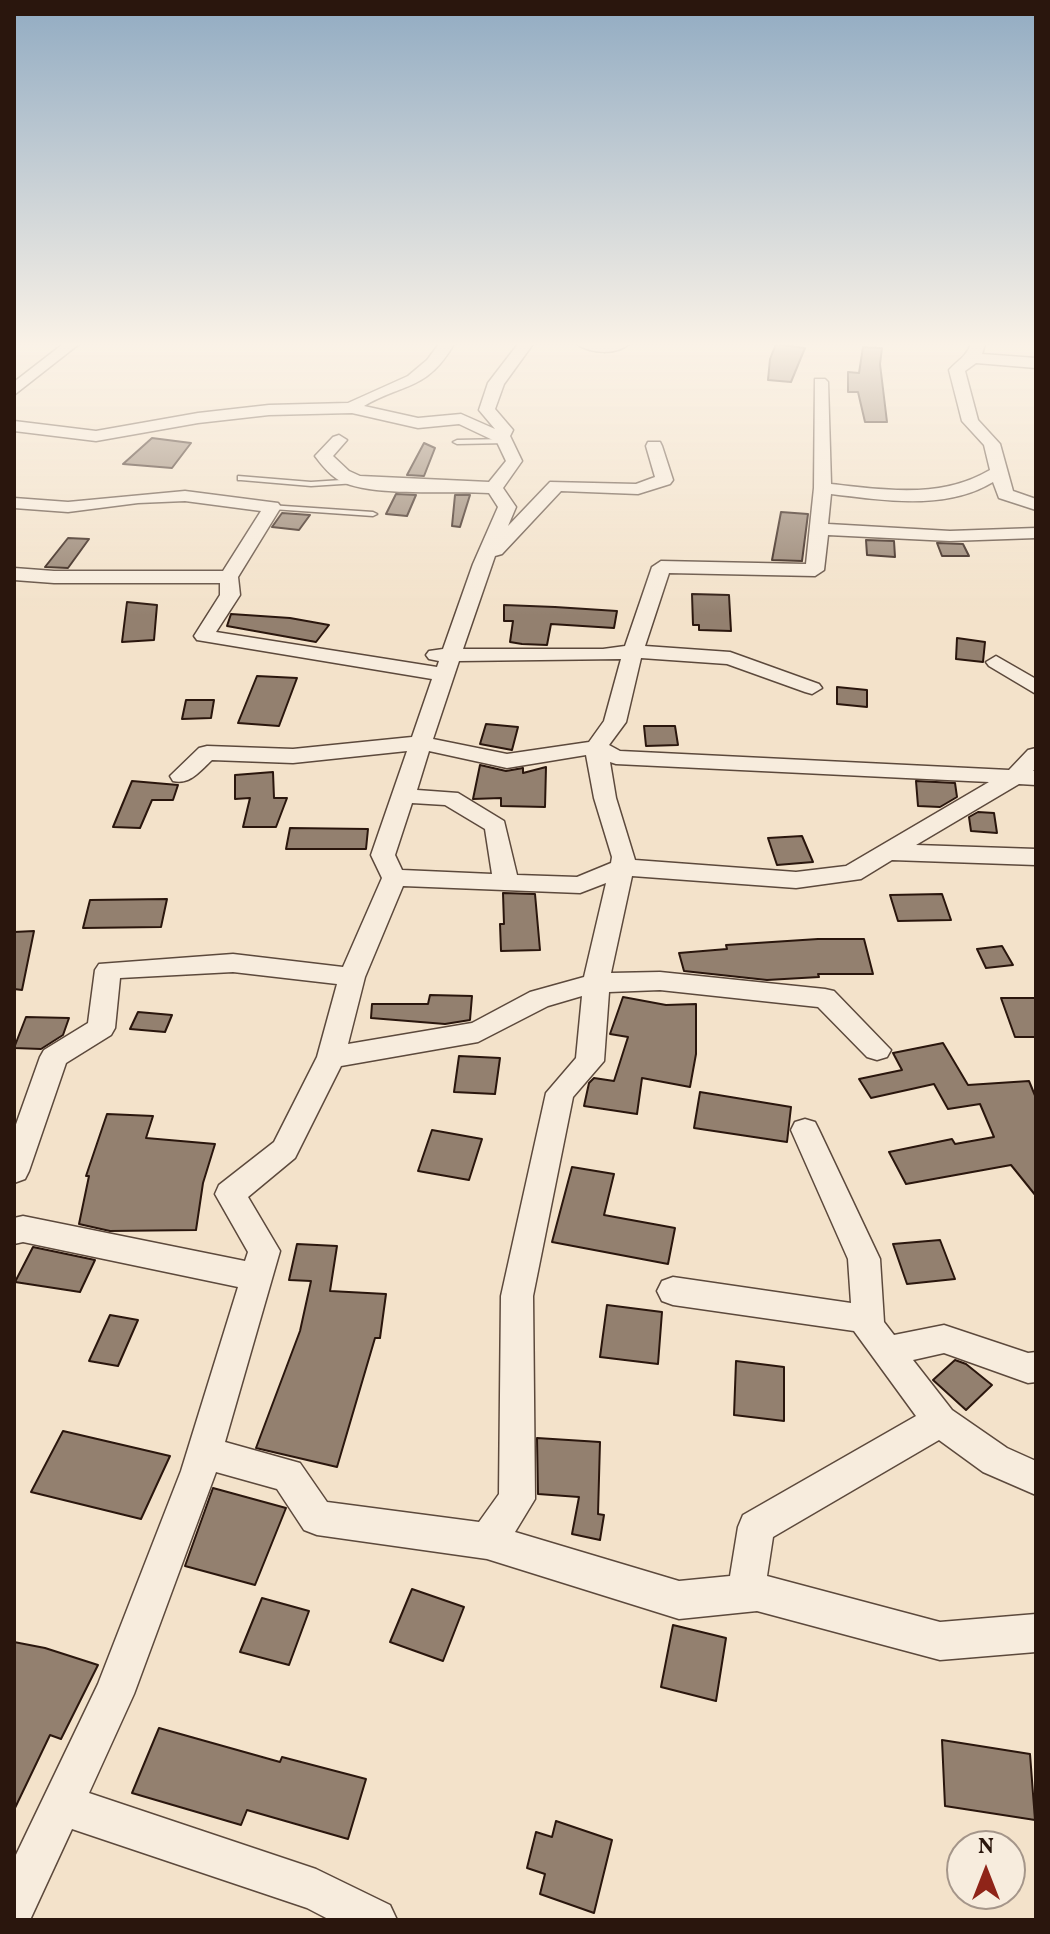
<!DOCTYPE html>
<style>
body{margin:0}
#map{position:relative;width:1050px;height:1934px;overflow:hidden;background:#f3e2ca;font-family:Vollkorn,serif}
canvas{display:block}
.frame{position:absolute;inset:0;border:16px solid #2a160d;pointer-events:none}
.north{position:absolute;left:946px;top:1830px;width:80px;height:80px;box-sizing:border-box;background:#f7ecdd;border:2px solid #a5968a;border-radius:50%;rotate:0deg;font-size:22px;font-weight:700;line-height:32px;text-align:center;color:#2a160d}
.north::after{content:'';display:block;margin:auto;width:28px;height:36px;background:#8f2418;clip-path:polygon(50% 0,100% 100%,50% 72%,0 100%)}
</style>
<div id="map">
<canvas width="1050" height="1934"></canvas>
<div class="frame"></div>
<div class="north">N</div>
</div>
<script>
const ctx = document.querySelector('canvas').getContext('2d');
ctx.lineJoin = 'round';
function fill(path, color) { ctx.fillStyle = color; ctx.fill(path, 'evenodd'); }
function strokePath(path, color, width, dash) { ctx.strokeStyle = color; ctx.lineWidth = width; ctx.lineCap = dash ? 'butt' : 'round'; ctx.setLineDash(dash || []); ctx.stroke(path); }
const building = new Path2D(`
 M776 344 805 348 791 382 768 380 770 359Z
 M863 347 882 348 880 364 887 422H865L858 392H848V372L859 373Z
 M152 438 191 443 172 468 123 464Z
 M424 443 435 448 424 476 407 475Z
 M396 494 416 495 407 516 386 514Z
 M455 495H470L460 527 452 526Z
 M781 512 808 514 802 561 772 560Z
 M282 513 310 515 299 530 272 527Z
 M68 538 89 539 68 568 45 567Z
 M866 540 894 541 895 557 867 555Z
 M937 543 963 544 969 556H942Z
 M692 594 729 595 731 631 699 630V625H693Z
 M127 602 157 605 154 640 122 642Z
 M504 605 555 607 617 611 614 628 551 624 547 645 522 644 510 642 513 621H504Z
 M231 614 290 618 329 625 316 642 227 626Z
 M957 638 985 642 983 662 956 659Z
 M257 676 297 678 279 726 238 723Z
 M837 687 867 690V707L837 704Z
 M186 700H214L211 718 182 719Z
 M486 724 518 727 512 750 480 744Z
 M644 726H675L678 745 646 746Z
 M480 765 506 771 523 768V773L546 767 545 807 501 806V798L473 799Z
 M273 772 274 798H287L276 827H243L250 798 235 799V775Z
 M132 781 178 785 173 800H152L140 828 113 827Z
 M916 781 955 783 957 797 940 807 918 806Z
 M978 812 994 813 997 833 971 831 969 817Z
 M290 828 368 829 366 849H286Z
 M802 836 813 862 777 865 768 838Z
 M503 893 535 894 540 950 501 951 500 924H504Z
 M942 894 951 920 898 921 890 895Z
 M167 899 161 927 83 928 90 900Z
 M34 931 22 990 14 989V932Z
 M818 939H864L873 974H818L819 977 767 980 684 971 679 953 727 949 726 945Z
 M1002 946 1013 965 986 968 977 949Z
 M430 995 472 996 470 1020 445 1024 371 1018 372 1004H428Z
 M623 997 666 1005 696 1004V1054L690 1087 642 1078 637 1114 584 1106 589 1083 594 1078 614 1081 628 1037 610 1034Z
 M1001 998H1036V1037H1015Z
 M138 1012 172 1015 165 1032 130 1029Z
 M26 1017 69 1018 63 1035 41 1049 14 1048Z
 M943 1043 968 1085 1029 1081 1036 1098V1196L1011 1165 906 1184 889 1152 952 1139 955 1144 994 1137 980 1104 948 1109 934 1084 871 1098 859 1079 902 1070 893 1053Z
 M459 1056 500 1058 495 1094 454 1092Z
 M700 1092 791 1107 787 1142 694 1128Z
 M107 1114 153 1116 146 1138 215 1144 203 1183 196 1230 110 1231 79 1224 89 1176H86Z
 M432 1130 482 1139 469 1180 418 1171Z
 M572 1167 614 1174 604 1215 675 1228 668 1264 552 1242Z
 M940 1240 955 1279 907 1284 893 1244Z
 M297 1244 337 1246 330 1291 386 1294 380 1338H375L337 1467 256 1448 300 1331 311 1281 289 1280Z
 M33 1247 95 1260 80 1292 15 1282Z
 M607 1305 662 1312 658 1364 600 1357Z
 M110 1315 138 1320 118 1366 89 1361Z
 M955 1360 966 1364 992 1385 966 1410 933 1380Z
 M736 1361 784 1367V1421L734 1415Z
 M63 1431 170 1456 141 1519 31 1492Z
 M537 1438 600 1442 598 1514 604 1515 600 1540 572 1534 579 1497 538 1494Z
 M213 1488 286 1508 255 1585 185 1566Z
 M412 1589 464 1607 443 1661 390 1642Z
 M262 1598 309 1611 289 1665 240 1652Z
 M673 1625 726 1638 716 1701 661 1687Z
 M14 1642 45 1648 98 1665 61 1739 50 1735 14 1810Z
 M159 1728 280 1762 282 1757 366 1779 348 1839 247 1810 241 1825 132 1793Z
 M942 1740 1030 1754 1035 1820 945 1806Z
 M556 1821 612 1840 594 1913 540 1894 545 1874 527 1868 536 1832 552 1837Z`);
fill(building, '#93806f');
strokePath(building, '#2a160d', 2);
const service = new Path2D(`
 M505 439H508V443L457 444 453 442 457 440Z
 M238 476 311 482 357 479 361 481 357 483 311 486 241 480H238Z
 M269 505 373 512 377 514 373 516 272 509H269Z`);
const minor = new Path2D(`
 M63 344H79L14 395V382Z
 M439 344H454C427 391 403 383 364 406L418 418 461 414 495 429 479 410 488 383 518 344H533L504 384 495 409 513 430 510 436 522 461 503 488 516 507 508 526 550 482 636 484 655 477 646 446 648 442H660L662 446 673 480 670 484 638 494 561 491 502 554 495 556 463 649H603L625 646 652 567 661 561 806 564 814 488 815 379H825L828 382 831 484C886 490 941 499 990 470L984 445 962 421 949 370C958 360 966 357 971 344H985L982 354 1036 358V368L976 363 965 371 978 420 1000 444 1013 491 1036 499V510L999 498 993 482C946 511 883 500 831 494L828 524 950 531 1036 528V538L950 541 828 535 824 570 815 576 669 573 645 646 730 652 819 684 822 688 812 694 805 692 727 664 641 658 626 722 609 745 620 751 1009 770 1028 750 1036 748V768L1033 771H1036V785L1019 784 916 845 1036 849V865L892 860 861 879 796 888 632 876 611 973 660 972 825 989 834 991 891 1050 887 1057 877 1060 867 1057 818 1007 660 990 609 992 604 1061 573 1097 533 1296 535 1499 515 1532 679 1581 730 1576 738 1527 743 1515 916 1416 854 1331 673 1305 662 1301 657 1291 662 1281 673 1277 851 1303 848 1259 791 1130 795 1122 805 1119 815 1122 819 1130 880 1259 884 1322 894 1335 944 1325 1028 1353 1036 1352V1382L1028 1383 944 1353 913 1360 952 1410 1007 1448 1036 1461V1495L983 1472 939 1440 773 1537 767 1576 940 1622 1036 1614V1652L940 1660 757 1611 679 1619 487 1559 317 1535 304 1530 277 1489 216 1472 134 1694 89 1793 316 1869 390 1905 397 1920H330L307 1908 72 1829 30 1920H14V1859L98 1684 181 1471 238 1287 23 1242 14 1244V1218L23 1216 245 1261 248 1252 215 1194 219 1185 274 1142 317 1057 337 984 233 972 120 978 115 1028 111 1035 66 1063 29 1171 25 1179 14 1183V1130L40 1057 44 1050 88 1023 95 970 99 964 233 954 343 967 382 878 371 855 407 751 293 763 212 760C200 771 190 785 173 781L170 776 199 748 207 746 293 749 412 737 432 679 197 640 194 636 220 595V583H54L14 580V568L54 571H223L261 511 185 501 138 503 68 512 14 508V498L68 502 185 491 278 503 281 507 238 577 240 595 216 632 437 667 439 661 429 659 426 655 429 651 443 649 473 564 498 507 489 493C451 490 366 498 337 479 328 473 321 464 315 456L333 437 339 435 347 440 333 456 349 471 360 476 489 482 506 461 497 442 459 424 418 428 352 413 269 415 198 423 96 441 14 431V421L96 431 198 413 269 405 348 403 408 376 427 360ZM621 659 604 721 589 742 507 754 433 739 459 661ZM429 751 507 768 586 755 594 798 612 857 611 863 577 877 517 875 504 821 458 793 417 790ZM610 762 616 764 989 782 846 866 796 872 635 860 616 798ZM412 803 445 805 485 829 492 874 402 870 395 855ZM606 883 584 977 530 992 472 1023 348 1044 365 977 403 886 580 893ZM582 996 576 1058 546 1093 501 1296 499 1494 479 1522 327 1502 300 1463 225 1442 280 1251 248 1197 295 1158 341 1066 478 1042 548 1006Z
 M577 344H629C616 355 591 354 577 344Z
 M996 656 1036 679V694L989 666 986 662Z`);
strokePath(service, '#5c493c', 3);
strokePath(minor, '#5c493c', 3);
fill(service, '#f7ecdd');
fill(minor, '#f7ecdd');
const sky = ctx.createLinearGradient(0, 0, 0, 615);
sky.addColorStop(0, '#91abc2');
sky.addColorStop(0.56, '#faf2e7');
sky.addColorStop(1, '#faf2e700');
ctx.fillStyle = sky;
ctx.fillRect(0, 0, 1050, 615);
</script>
